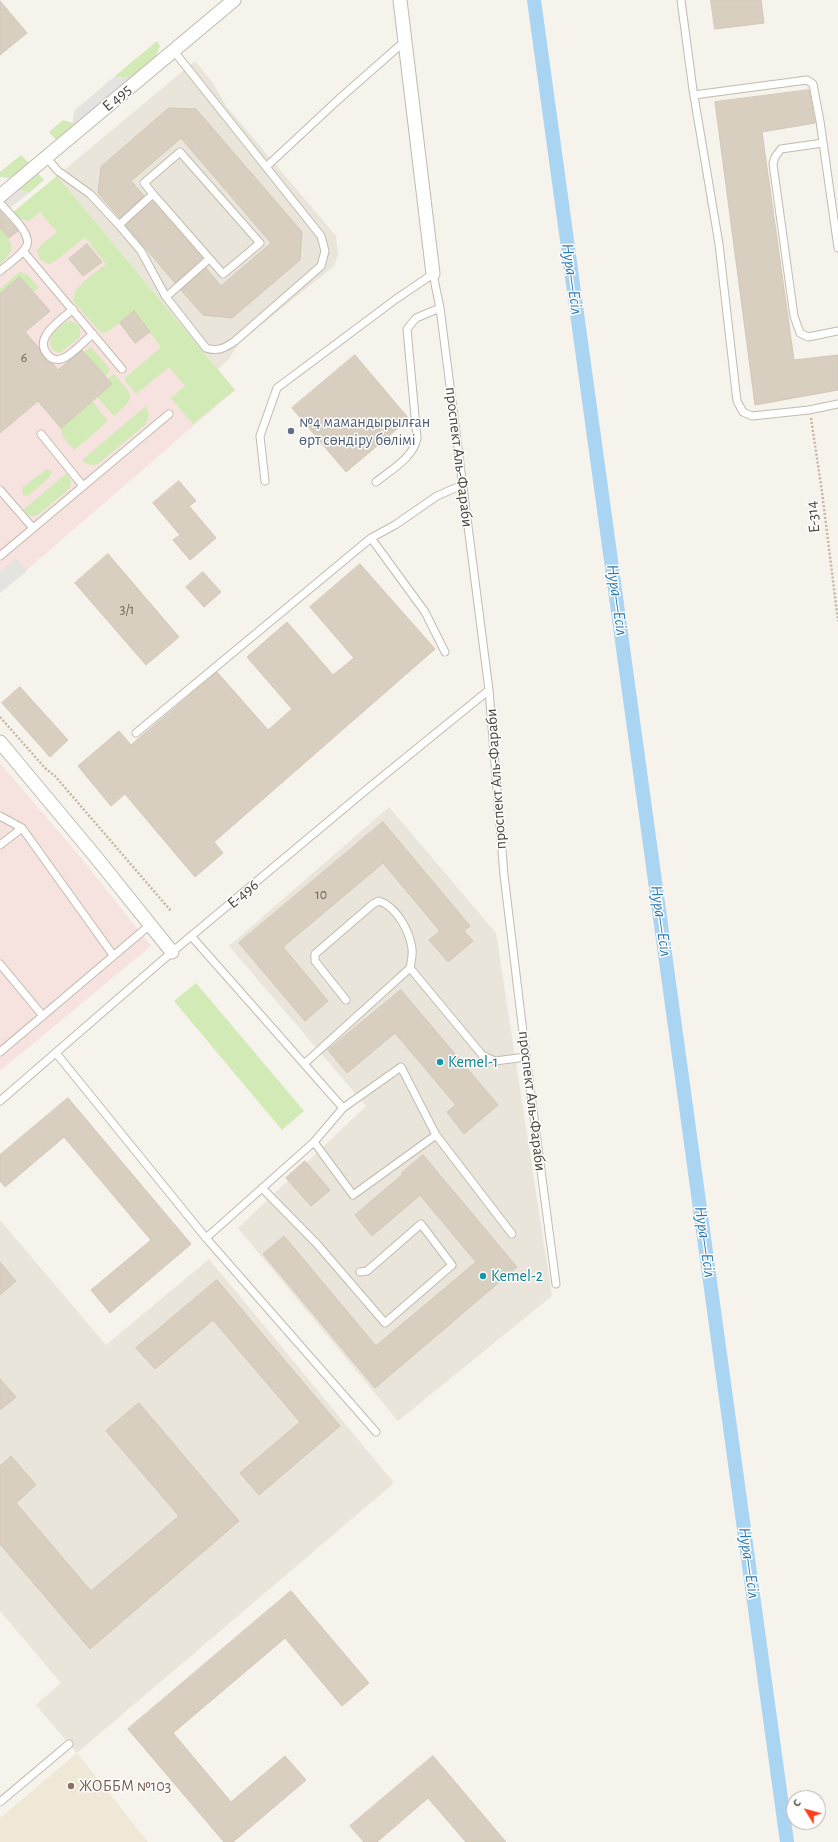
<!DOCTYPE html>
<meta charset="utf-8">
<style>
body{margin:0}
#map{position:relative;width:838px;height:1842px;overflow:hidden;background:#f6f3ec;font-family:"Alegreya Sans",sans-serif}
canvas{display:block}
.north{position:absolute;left:786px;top:1790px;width:40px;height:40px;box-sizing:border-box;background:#fff;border:1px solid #b7b4b0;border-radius:50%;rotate:307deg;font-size:11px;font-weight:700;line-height:16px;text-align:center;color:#4b4439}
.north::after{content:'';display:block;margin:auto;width:14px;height:18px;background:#fc3f1d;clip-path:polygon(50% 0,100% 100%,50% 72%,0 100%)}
</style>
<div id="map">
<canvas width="838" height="1842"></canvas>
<div class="north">С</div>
</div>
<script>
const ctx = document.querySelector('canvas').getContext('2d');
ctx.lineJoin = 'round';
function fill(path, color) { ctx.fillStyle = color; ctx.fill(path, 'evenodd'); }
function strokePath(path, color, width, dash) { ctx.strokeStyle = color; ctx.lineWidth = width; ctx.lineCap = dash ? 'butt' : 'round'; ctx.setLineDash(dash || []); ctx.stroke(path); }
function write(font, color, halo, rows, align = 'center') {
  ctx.font = font + ' "Alegreya Sans",sans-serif'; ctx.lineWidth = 3; ctx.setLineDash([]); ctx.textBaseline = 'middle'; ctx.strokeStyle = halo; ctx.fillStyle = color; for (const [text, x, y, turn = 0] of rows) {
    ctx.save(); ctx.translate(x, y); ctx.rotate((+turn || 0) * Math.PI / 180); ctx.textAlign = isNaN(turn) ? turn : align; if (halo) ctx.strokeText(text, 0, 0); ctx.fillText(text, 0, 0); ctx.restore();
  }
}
fill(new Path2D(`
 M195 61 213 83 227 107 336 236 338 255 334 266 240 342 229 359 218 369 57 176Z
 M389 807 496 933 552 1296 398 1421 238 1228 366 1106 229 946Z
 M0 1220 106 1345 209 1259 394 1483 77 1753 36 1705 61 1683 0 1611Z`), '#eae5da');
fill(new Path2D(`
 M77 1753 148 1842H0V1818Z`), '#efe8d6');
fill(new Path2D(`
 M57 176 235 390 0 593V224Z
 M0 763 77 853 151 946 0 1071Z`), '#f6e3e0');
fill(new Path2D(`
 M157 41 160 46 156 56 130 78 114 77Z
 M63 120 73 123V126L57 141 49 132Z
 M21 155 29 163 10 178 0 177V172Z
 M37 172 44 180 29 193 17 189Z
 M57 176 235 390 193 424 171 398 185 386 169 367 136 394 124 379 161 347 134 312 107 332 103 333 99 331 74 302C70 287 96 273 106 264L85 237 55 261 48 264 40 259 37 251 41 245 57 232 40 212 29 221 20 219 13 212Z
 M0 228C14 243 17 249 0 264Z
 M19 272 27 274 39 288 34 292 20 277 0 294V289Z
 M70 321 76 323 80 328V337L60 353 54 351 50 345 51 335 66 322Z
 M91 347 111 370 105 376 84 352Z
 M114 374C133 397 138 395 114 416L97 397 112 385 107 379Z
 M92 401 108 421 74 450 62 436 61 428Z
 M146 406 149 415 146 424 99 463C92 467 88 465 82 460Z
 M47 469 52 472 50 477 29 495 26 496 22 494 23 487Z
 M67 473 71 481 70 488 39 514C32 518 28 517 23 510Z
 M196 983 304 1111 282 1130 174 1001Z`), '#d2eab5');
fill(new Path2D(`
 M114 77 130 78 72 127 74 111Z
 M17 189 29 193 10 208 3 201Z
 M16 558 27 571 0 593V572Z`), '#e5e3e0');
strokePath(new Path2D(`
 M534 0 787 1842`), '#a9d4f2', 14);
const building = new Path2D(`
 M711 0H761L764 23 715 29Z
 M0 1 27 33 0 55Z
 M809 90 815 123 762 132 794 360 838 355V390L755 405 715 102Z
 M169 108 196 109 302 232 300 260 232 318 203 315 181 290 206 268 221 286 271 243 181 138 131 181 144 196 120 218 98 193 101 167Z
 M152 201 202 258 175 283 126 225Z
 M0 211 18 231 9 238 0 228Z
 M87 244 102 262 83 276 69 259Z
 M20 277 50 311 25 332 39 348 46 360 53 364 58 370 82 350 112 384 61 428 38 401 0 433V294Z
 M134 311 150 332 135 343 120 323Z
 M355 355 409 419 346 472 292 408Z
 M179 481 196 501 189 506 216 538 190 560 173 540 180 535 153 503Z
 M108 554 179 637 146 665 75 583Z
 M360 564 435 649 214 842 223 853 195 877 125 794 111 806 78 766 119 731 131 745 217 672 268 730 292 709 247 657 287 622 333 675 354 658 310 607Z
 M203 572 221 592 204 607 186 587Z
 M20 687 68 740 50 757 2 703Z
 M383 822 470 926 464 931 473 941 448 962 429 940 440 931 383 863 283 947 328 1001 305 1021 239 943Z
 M401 990 498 1105 464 1134 447 1112 456 1105 395 1033 347 1073 328 1050Z
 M68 1098 191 1244 110 1313 91 1290 151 1240 64 1137 5 1187 0 1181V1155Z
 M423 1155 517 1267 375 1388 263 1254 284 1236 376 1346 476 1262 420 1195 372 1236 355 1215 403 1174 402 1173Z
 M305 1161 330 1190 311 1206 286 1178Z
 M0 1262 16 1281 0 1295Z
 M217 1280 340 1426 259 1495 240 1473 300 1422 213 1320 155 1369 136 1348Z
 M0 1379 16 1397 0 1410Z
 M139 1403 239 1521 90 1649 0 1544V1466L11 1456 36 1485 16 1503 91 1591 179 1516 106 1431Z
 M291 1591 369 1683 342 1706 285 1638 173 1733 231 1802 285 1756 306 1780 233 1842H224L128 1729Z
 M433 1756 506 1842H466L428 1798 377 1842H364L350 1826Z`);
fill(building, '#d8cfc1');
strokePath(building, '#d3c7b4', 1);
const service = new Path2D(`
 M681 0 693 90 719 244 737 401 743 412 752 416 809 410 838 404
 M694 95 807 80 813 84 820 121 838 248
 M823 143 781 149 775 157 773 164 794 316 800 333 808 337 838 331
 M46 157 58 171 90 194 119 225 153 194 144 183 180 152 260 243 223 274 153 194
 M266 167 339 99 405 41
 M0 203C8 213 34 235 26 247 21 256 8 264 0 271
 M119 225 141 251 166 297 209 259
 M23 251 122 369
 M166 297 206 348C217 352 225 348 235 341L321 266 325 251 321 236 173 50
 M73 309C60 321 30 339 50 357 53 360 60 360 64 358 74 353 84 341 93 334
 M41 434 83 486
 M265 481 260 436 277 388 396 299 433 274 440 308 489 690 504 875 526 1057 556 1284
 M376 482C391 470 414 457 417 438L407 329 416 318 440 308
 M0 490 33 528
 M371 538 425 612 445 652
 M0 556 169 414
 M136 733 371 538 395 525 437 496 462 485
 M0 816 22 828 113 955
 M0 845 22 828
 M192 937 343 1108 401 1067 436 1135 512 1234
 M0 964 43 1016
 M410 968 483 1056 495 1061 526 1057
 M0 1052 151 924
 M56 1053 206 1238 376 1432
 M304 1064 410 968C411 962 413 955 412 949 410 932 397 907 379 901L373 904 315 954V961L346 1000
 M0 1101 172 952 366 790 489 690
 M314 1142 353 1195 436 1135
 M262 1188 317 1244 385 1323 452 1265 421 1224 367 1271 360 1272
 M206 1238 314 1142 343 1108
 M0 1802 69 1744`);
const minor = new Path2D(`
 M400 0 433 274
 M0 196 234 0
 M0 742 95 856 172 952`);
strokePath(service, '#c2bbae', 9);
strokePath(minor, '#c2bbae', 15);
strokePath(new Path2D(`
 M811 418 822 492 838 621
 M0 717 45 768 55 776 171 911`), '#c4b79f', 2.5, [2, 2]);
strokePath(service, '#fff', 7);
strokePath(minor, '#fff', 13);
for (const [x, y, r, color] of [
 [291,431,4,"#5c6f8a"],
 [440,1062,4,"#0f9aa8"],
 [483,1276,4,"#0f9aa8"],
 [71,1786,4,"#8d6e63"]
]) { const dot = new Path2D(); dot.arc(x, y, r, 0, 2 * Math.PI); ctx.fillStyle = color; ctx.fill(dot); strokePath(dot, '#fff', 1.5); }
write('14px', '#6e675b', null, [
 ["6",24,358],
 ["3/1",127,610],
 ["10",321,895]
]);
write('16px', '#4b4439', '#fff', [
 ["E 495",117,98,-40],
 ["проспект Аль-Фараби",459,457,83],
 ["E-314",813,517,-96],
 ["проспект Аль-Фараби",496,779,-94],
 ["E-496",243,894,-40],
 ["проспект Аль-Фараби",532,1101,83]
]);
write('16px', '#4e5e75', '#fff', [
 ["№4 мамандырылған",299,422],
 ["өрт сөндіру бөлімі",299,440]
], 'left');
write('16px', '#0d838f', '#fff', [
 ["Kemel-1",448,1062],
 ["Kemel-2",491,1276]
], 'left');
write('16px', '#785e54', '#fff', [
 ["ЖОББМ №103",79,1786]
], 'left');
write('italic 17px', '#2e7ab2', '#fff', [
 ["Нура—Есіл",572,279,82],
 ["Нура—Есіл",617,600,82],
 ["Нура—Есіл",661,921,82],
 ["Нура—Есіл",705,1242,82],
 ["Нура—Есіл",749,1563,82]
]);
</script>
